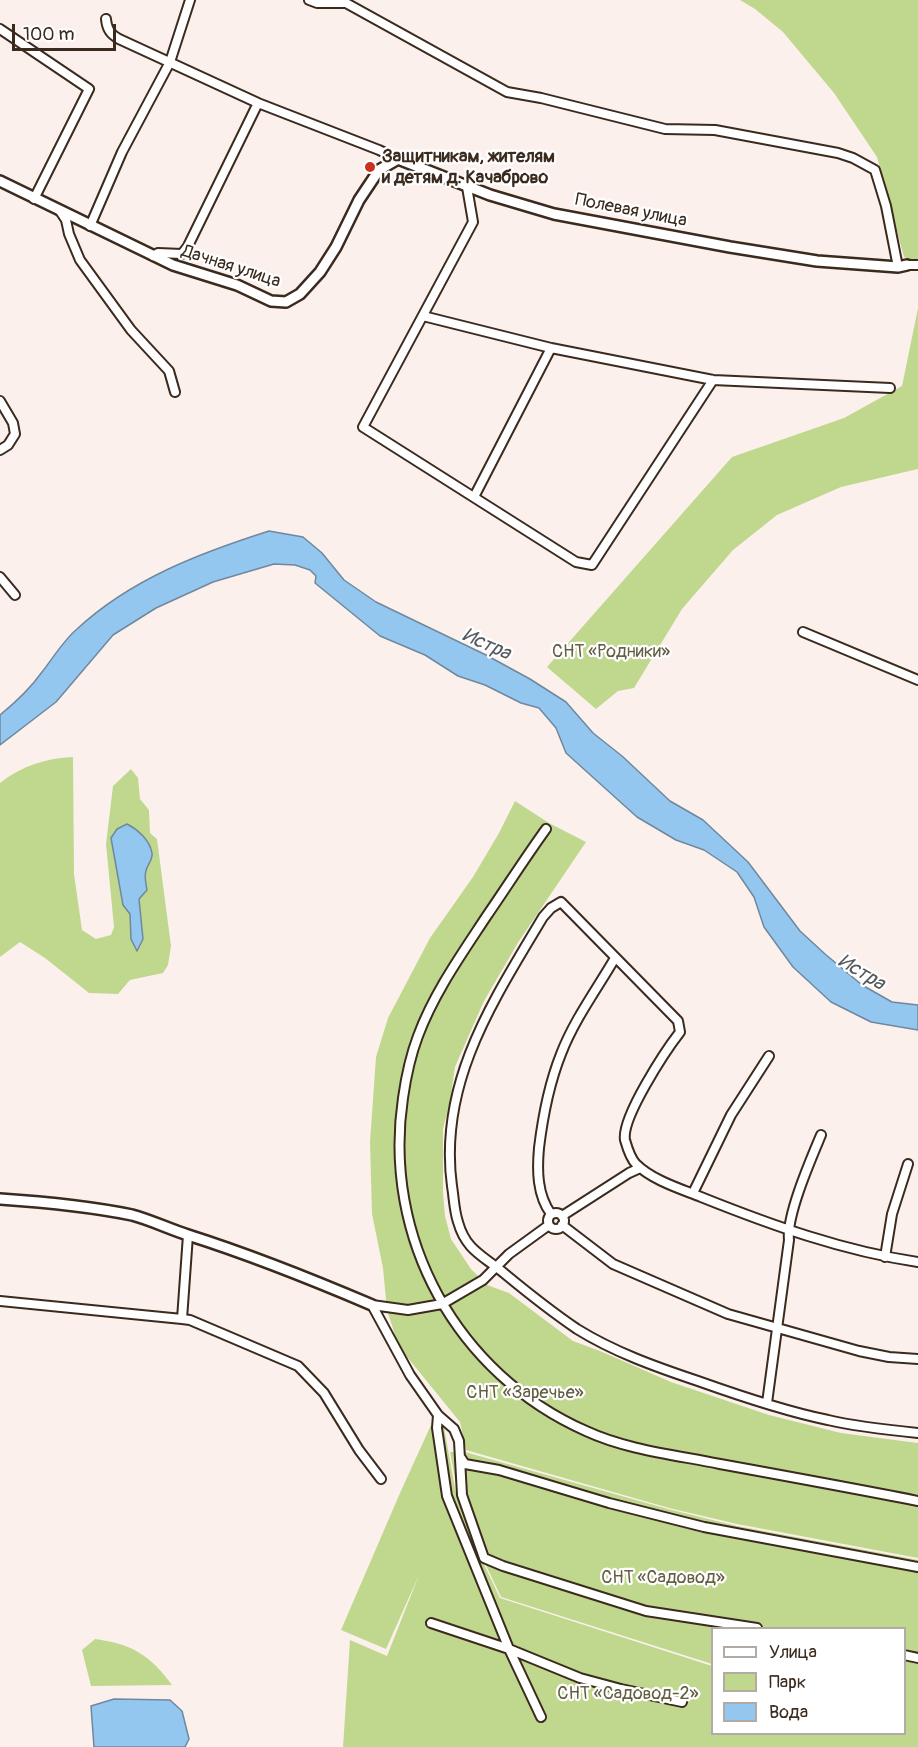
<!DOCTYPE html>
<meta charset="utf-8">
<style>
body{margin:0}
#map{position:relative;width:918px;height:1747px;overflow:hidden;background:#fcf0ed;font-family:Pangolin,sans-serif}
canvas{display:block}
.legend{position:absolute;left:711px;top:1627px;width:195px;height:108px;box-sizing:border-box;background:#fff;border:2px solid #b1aaa5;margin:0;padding:8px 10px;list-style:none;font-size:18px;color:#3b2a1e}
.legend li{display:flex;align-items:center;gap:12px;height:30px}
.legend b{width:30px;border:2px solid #b1aaa5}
.scale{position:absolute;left:12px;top:24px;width:104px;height:27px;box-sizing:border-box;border:3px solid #3b2a1e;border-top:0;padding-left:8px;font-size:18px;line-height:21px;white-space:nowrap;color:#3b2a1e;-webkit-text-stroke:4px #fff;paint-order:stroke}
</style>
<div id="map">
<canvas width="918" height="1747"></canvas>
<ul class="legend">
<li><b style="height:8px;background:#fff"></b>Улица</li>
<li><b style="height:16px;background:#c0d88e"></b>Парк</li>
<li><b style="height:16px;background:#93c7f0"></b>Вода</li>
</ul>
<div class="scale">100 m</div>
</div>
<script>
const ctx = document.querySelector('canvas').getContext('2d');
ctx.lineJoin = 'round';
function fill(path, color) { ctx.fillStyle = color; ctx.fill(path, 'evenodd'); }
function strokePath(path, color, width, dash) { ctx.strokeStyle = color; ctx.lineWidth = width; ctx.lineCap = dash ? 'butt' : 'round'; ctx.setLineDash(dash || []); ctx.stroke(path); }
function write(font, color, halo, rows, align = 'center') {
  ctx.font = font + ' Pangolin,sans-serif'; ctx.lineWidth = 4.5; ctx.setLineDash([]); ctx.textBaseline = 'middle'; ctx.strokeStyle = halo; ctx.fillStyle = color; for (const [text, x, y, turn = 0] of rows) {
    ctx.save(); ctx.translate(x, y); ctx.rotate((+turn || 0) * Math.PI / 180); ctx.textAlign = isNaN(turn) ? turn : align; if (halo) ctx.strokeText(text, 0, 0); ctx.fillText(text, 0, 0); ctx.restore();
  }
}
fill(new Path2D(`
 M740 0H918V262L904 257 877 157 834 93 783 32 755 9Z
 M918 308V469L841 487 777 515 733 550 682 609 634 688 618 691 596 709 547 667 732 457 844 418 902 386Z
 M73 757 74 874 82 930 96 939 111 935 114 927 106 844 113 786 131 769 138 778 140 799 149 810 150 833 157 839 171 946 168 965 163 973 130 980 118 994 89 993 45 958 20 942 0 957V783C21 766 47 758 73 757Z
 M515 801 549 823 586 842 519 941 484 1001 455 1067 450 1101 443 1129V1193L445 1216 451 1239 471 1269 487 1285 509 1293 573 1341 600 1351 671 1382 769 1415 841 1433 918 1443V1558L737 1524 669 1508 466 1450 460 1422 399 1347 387 1310 383 1268 372 1214 370 1142 376 1057 388 1018 430 938 473 877 499 833Z
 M431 1425 444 1427 456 1494 480 1556 500 1598 712 1666V1734H904V1628H712V1664L501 1597 481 1555 458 1494 450 1452H465L668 1509 737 1526 918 1560V1747H343L350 1640 387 1656 419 1575 386 1649 341 1630 400 1493Z
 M95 1639C132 1644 150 1655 172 1685L91 1686 82 1650Z`), '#c0d88e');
const water = new Path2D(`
 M269 531 303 537 322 553 344 580 376 602 486 655 530 679 566 702 593 733 622 756 670 801 703 820 748 862 800 931 825 954 862 985 892 1002 918 1005V1030L871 1022 831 1002 793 967 764 927 754 897 737 872 704 850 676 840 637 817 566 753 556 728 539 708 521 703 485 685 458 676 425 655 380 636 315 583 316 576 310 570 295 565 274 564 213 582 156 608 113 635 56 702 0 745V715C16 702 30 689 42 672 53 658 63 641 77 629 131 579 200 553 269 531Z
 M127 824C137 829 150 840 152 853 153 860 147 865 146 871 144 876 146 884 147 890L139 899 143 939 137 951 131 939 130 914 123 905 111 838 117 829Z
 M114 1699 170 1700 182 1711 189 1739 185 1747H94L91 1706Z`);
fill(water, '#93c7f0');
strokePath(water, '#70889c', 1.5);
const minor = new Path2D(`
 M309 0 317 3H346L507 92 541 98 665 129 715 130 838 153 853 158 875 170 886 206 898 267
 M106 19C107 29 110 34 119 39L258 103 379 150 398 159
 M0 29 89 89 34 199
 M467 187 473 222 363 427 576 562 592 565 713 380
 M60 211 66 220 69 234 80 260 131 330 169 371 175 392
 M90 226 122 152 170 62 190 0
 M153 256 158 253 182 254 188 246 258 103
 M907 265H918
 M423 316 551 348 713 380 890 388
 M0 401 13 423 15 434 8 445 0 450
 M474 497 551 348
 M0 577 15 595
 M803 632 918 680
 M546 829C525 858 506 888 486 917 461 955 434 993 418 1036 410 1057 406 1077 403 1098 382 1238 457 1374 586 1431 627 1450 676 1455 720 1464 786 1476 852 1488 918 1501
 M693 1193 731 1115 769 1056
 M548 1221a8 8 0 1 1 16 0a8 8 0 1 1-16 0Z
 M551 1214C537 1195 537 1170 539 1148 543 1115 549 1084 561 1054 574 1020 597 989 615 958
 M562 1216 629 1173 640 1168
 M562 1225 613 1264 728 1314 859 1351 889 1357 918 1359
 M188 1235 182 1319 190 1320 298 1366 324 1393 359 1450 381 1479
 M885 1257 892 1214 908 1164
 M918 1262C843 1251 771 1225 701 1197 681 1189 652 1180 636 1164 631 1159 627 1147 625 1140 621 1118 666 1050 680 1032L678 1021 561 902 551 908 543 917C493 1001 438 1083 452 1186 454 1198 454 1210 458 1222 466 1251 484 1256 505 1274 528 1293 552 1312 577 1329 614 1352 656 1367 698 1381 740 1396 784 1411 828 1420 858 1427 888 1430 918 1433
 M0 1301 182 1319
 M372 1305 410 1375 438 1415 454 1429 459 1441 462 1495 484 1558 503 1566 646 1611 757 1628
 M372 1305 408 1310 442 1304 483 1280 509 1254 549 1225
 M767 1403 789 1240C786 1216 811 1159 821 1135
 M438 1415 437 1428 447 1496 509 1649 580 1678 621 1689 682 1702
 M461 1458 465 1464 499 1470 609 1503 704 1527 918 1567
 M431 1623 509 1649 541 1717
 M904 1655 918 1658`);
const tertiary = new Path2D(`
 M0 181 173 265 237 285 271 301 286 302 300 294 320 272 336 247 359 200 379 170 398 159 490 195 554 214 730 247 817 261 898 267 907 265
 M0 1199C44 1202 88 1206 132 1215 151 1220 169 1229 188 1235 251 1255 311 1279 372 1305`);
strokePath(minor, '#3b2a1e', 12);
strokePath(tertiary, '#3b2a1e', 14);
strokePath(minor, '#fff', 8);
strokePath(tertiary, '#fff', 9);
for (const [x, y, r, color] of [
 [370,167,6,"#c8321e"]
]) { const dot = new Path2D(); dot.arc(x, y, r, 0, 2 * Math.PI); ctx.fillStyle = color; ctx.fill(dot); strokePath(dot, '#fff', 2); }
write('bold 18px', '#3b2a1e', '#fff', [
 ["Защитникам, жителям",382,157],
 ["и детям д. Качаброво",382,178]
], 'left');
write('18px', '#3b2a1e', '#fff', [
 ["Полевая улица",631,211,11],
 ["Дачная улица",231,267,18]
]);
write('18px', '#635e40', '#fff', [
 ["СНТ «Родники»",611,652],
 ["СНТ «Заречье»",525,1393],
 ["СНТ «Садовод»",663,1578],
 ["СНТ «Садовод-2»",628,1694]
]);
write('italic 20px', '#55595d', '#fff', [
 ["Истра",486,645,24],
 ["Истра",861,973,31]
]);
</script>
